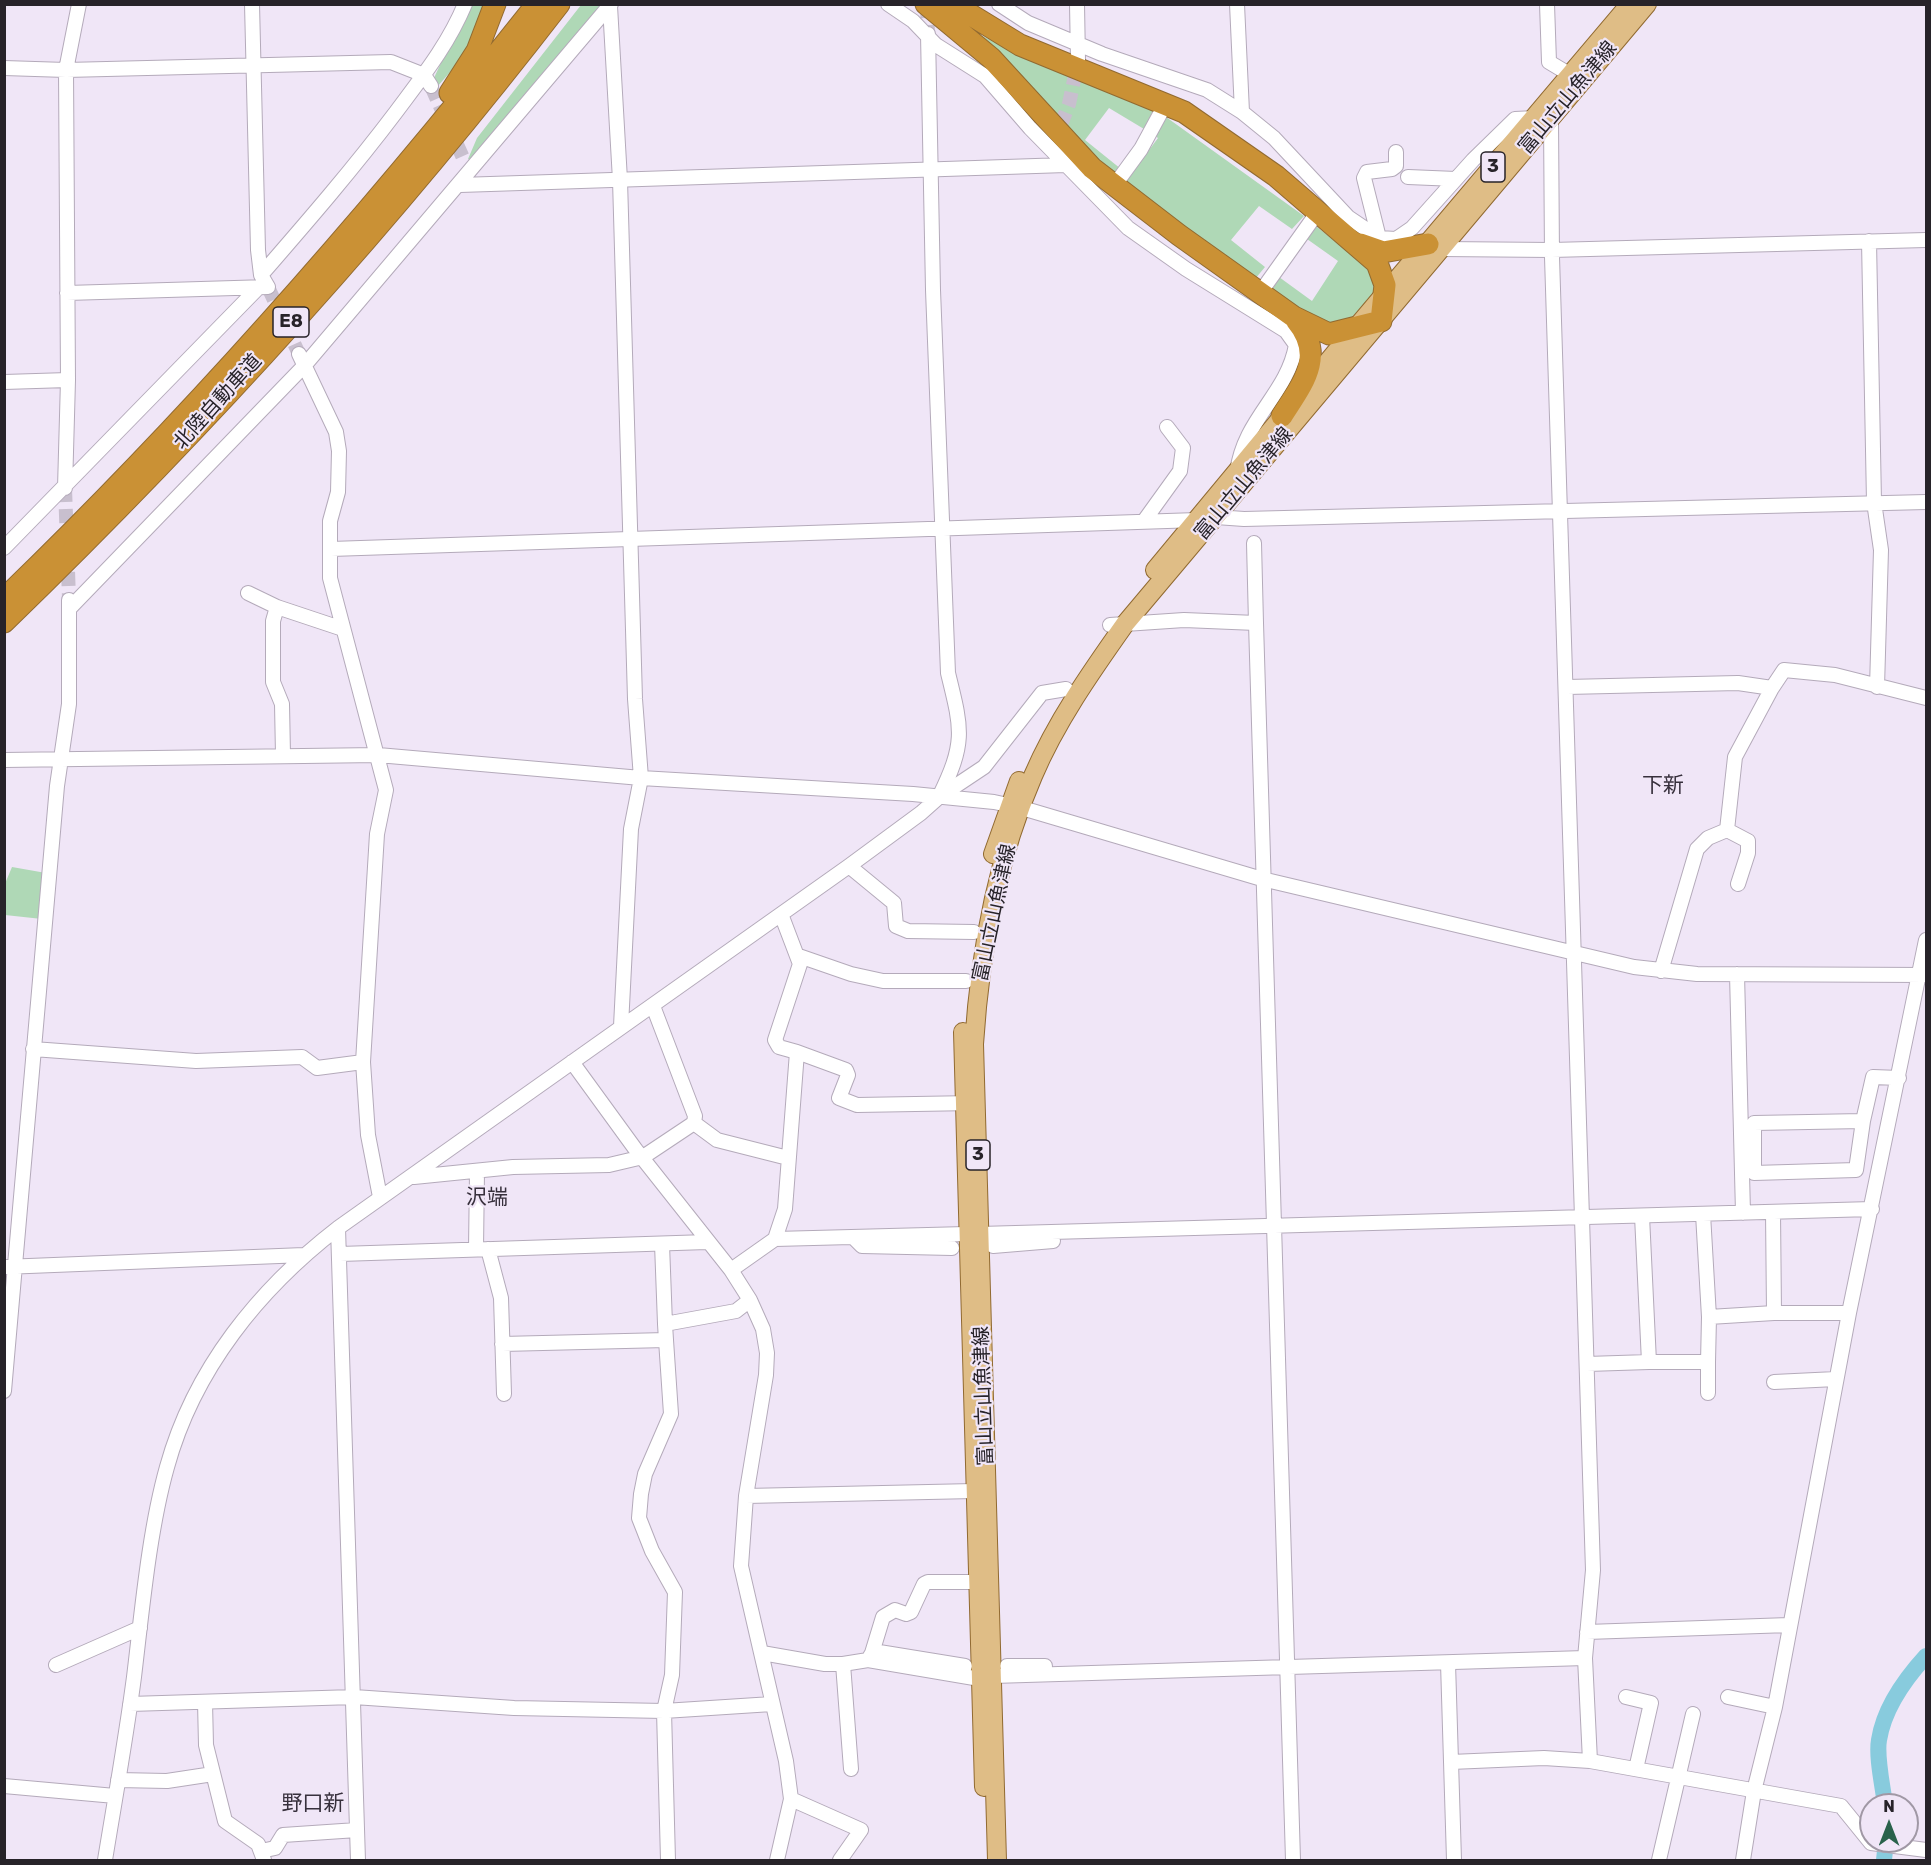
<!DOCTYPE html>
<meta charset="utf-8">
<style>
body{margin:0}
#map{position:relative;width:1931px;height:1865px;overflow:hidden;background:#f0e6f7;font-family:Rubik,sans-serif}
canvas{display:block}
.frame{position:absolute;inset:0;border:6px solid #272329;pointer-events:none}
.north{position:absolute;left:1859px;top:1793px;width:60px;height:60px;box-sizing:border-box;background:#f0e6f7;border:2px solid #a098a5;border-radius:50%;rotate:0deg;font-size:16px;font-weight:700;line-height:24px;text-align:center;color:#272329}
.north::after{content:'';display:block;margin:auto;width:21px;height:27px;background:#29624b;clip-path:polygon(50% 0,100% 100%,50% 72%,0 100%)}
</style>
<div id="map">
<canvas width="1931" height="1865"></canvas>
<div class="frame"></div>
<div class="north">N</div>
</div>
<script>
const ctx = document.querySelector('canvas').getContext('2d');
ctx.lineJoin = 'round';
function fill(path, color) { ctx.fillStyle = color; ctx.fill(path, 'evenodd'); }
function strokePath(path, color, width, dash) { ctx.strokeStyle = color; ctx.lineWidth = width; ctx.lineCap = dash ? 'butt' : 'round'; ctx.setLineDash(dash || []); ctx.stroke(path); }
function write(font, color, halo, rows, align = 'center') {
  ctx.font = font + ' Rubik,"Noto Sans JP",sans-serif'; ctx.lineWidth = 4.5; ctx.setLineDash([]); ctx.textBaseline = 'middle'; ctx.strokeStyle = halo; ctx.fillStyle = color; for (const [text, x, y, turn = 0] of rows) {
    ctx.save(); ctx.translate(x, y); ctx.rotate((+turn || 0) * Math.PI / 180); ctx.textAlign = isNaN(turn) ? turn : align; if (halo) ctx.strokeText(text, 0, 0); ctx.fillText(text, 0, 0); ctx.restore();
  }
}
fill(new Path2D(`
 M468 5H487L466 54 437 87 433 80Z
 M581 5H606L475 164 468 159 477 138Z
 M970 30 1052 70 1111 91 1153 111 1144 129 1109 108 1085 140 1121 169 1113 175Z
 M1166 117 1304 216 1292 229 1259 206 1231 240 1265 267 1255 279 1123 185 1158 138 1155 136Z
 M1316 226 1369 269 1379 287 1345 325 1327 330 1270 292 1279 277 1312 301 1338 261 1307 239Z
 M12 867 46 873 42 919 5 915 4 886Z`), '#afd8b6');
strokePath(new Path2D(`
 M1885 1805C1883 1787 1876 1757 1879 1740 1884 1708 1905 1679 1926 1656
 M1884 1860 1886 1841`), '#88cbdd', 16);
strokePath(new Path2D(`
 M927 4 928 34
 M431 86 464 160
 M1053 145 1069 104 1078 61
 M268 287 299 354
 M65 488 69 598`), '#c8bfce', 14, [14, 7]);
const minor = new Path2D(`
 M888 4 913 21 936 45 985 76 1030 128 1128 228 1186 269 1286 331 1296 345C1287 395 1244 418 1237 472
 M999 4 1028 23 1102 54 1207 90 1242 112 1274 138 1348 217 1379 238 1396 239 1412 228 1473 160 1515 119 1535 118
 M1077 4 1078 60
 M1237 4 1242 112
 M1547 4 1549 62 1569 74
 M610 6 620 180 635 699 641 778 631 829 621 1026
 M928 34 933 290 948 673C962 730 966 742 939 797
 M4 68 66 70 391 62 424 75 431 86
 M1408 177 1456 179
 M460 185 1066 165
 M1114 186 1141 149 1166 103
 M1379 238 1364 178 1367 172 1392 169 1396 166V152
 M1869 241 1874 502 1881 550 1877 687
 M1442 249 1552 250 1926 240
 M261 275C307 222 353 169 396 112 422 77 448 45 465 4
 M67 293 268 287 261 275 258 250 252 4
 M1260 293 1317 213
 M299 354 336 432 339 451 338 492 330 521V578L386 790 377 834 363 1062 368 1135 380 1197
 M4 382 68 380
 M65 488 68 380 66 70 79 4
 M1216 517 1244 519 1926 502
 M1144 521 1180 471 1183 448 1167 427
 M1254 543 1256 623
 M4 548 257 289
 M331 549 1197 520
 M248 593 277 607 273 621V682L282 704 283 755
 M277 607 343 629
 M69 609 304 366 611 4
 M1110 625 1184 620 1256 623 1293 1860
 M1567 687 1738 683 1772 688 1784 670 1835 675 1926 698
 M4 760 378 755 641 778 913 794 994 802 1022 808 1262 879 1634 967 1697 974 1926 975
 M849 866 894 903 896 926 908 931 974 932
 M1738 884 1748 853V841L1727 830 1735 757 1772 688
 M799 956 851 974 883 981H966
 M1661 971 1697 849 1708 838 1727 830
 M1737 974 1743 1213
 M653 1006 695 1116 694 1123
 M33 1049 196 1061 302 1057 317 1068 363 1062
 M797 1052 846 1070 848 1075 839 1098 857 1105 974 1103
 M572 1062 636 1150 731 1270 750 1300 763 1329 767 1353 766 1375 746 1496 741 1566 786 1761 791 1799 777 1860
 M1863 1121 1856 1170 1754 1173V1123Z
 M1863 1121 1873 1077 1899 1078
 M694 1123 717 1140 788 1158
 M414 1177 513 1167 609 1165 643 1157 694 1123
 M1773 1212 1774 1313H1849
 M1703 1214 1709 1317 1774 1313
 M338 1228 358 1860
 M980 1234 1872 1209
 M775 1239 785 1209 797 1052 779 1047 775 1040 800 964 781 914
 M855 1239 862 1246 952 1248
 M662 1244 665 1324 736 1311 750 1300
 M993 1246 1053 1241
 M476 1249 477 1172
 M488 1249 501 1298 504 1394
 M340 1254 707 1242
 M4 1267 304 1255
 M731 1270 775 1239 966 1234
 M666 1340 671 1414 645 1474 641 1494 639 1518 652 1551 675 1592 672 1675 664 1711 668 1860
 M502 1344 666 1340 665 1324
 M1649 1362H1708L1709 1317
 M1708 1362V1393
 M1587 1364 1649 1362 1642 1216
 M1774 1382 1836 1379
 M4 1391 57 786 69 704V600
 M746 1496 974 1491
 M1587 1632 1789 1625
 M762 1653 825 1664H843L868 1660 980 1679
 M872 1653 883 1617 895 1610 906 1614 911 1612 924 1584 928 1582H977
 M869 1658 872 1653 879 1652 965 1666
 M1585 1658 1590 1761
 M1448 1663 1454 1860
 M843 1664 851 1769
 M56 1665 140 1628
 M1007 1666H1045
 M993 1676 1585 1658 1593 1570 1552 257 1551 120
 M1626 1697 1651 1703 1636 1769
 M1728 1697 1775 1707
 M205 1702 206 1745 225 1821 258 1844 264 1860
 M130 1704 354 1697 514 1708 664 1711 772 1704
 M1451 1762 1544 1758 1590 1761 1841 1806 1871 1843 1926 1850
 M118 1780 167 1781 213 1774
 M4 1786 115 1796
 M791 1799 861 1830 840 1860
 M261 1851 275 1848 283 1835 357 1830
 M105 1860C115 1799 126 1738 134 1677 142 1611 149 1531 167 1467 194 1369 259 1289 338 1228L849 866 921 813 939 797 984 767 1042 693 1066 689
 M1659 1860 1693 1714
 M1743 1860 1754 1791 1775 1707 1849 1313 1926 940`);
const major = new Path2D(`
 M1155 570 1355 329 1630 4
 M993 854 1019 781
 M963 1032 984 1787
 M997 1860 974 1044C980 952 996 861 1033 776 1056 722 1091 672 1125 624L1647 4`);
const highway = new Path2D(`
 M926 4 991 58 1092 168 1179 235 1294 317 1329 334 1381 321 1385 285 1377 263 1276 176 1184 112 1020 45 953 4
 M450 93 477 51 495 4
 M1360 244 1383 252 1428 244
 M1282 416C1303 383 1326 356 1296 320
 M4 599C196 414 372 212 537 4
 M4 622C202 430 390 223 559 4`);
strokePath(minor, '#b4aaba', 16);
strokePath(major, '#916a31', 20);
strokePath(highway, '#916a31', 23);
strokePath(minor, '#fff', 14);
strokePath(major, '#dfbd86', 18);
strokePath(highway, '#ca9135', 21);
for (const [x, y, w] of [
 [1493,167,24],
 [291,322,36],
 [978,1155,24]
]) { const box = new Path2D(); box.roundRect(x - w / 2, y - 15, w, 30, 4.5); ctx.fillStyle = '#f0e6f7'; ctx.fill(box); strokePath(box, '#272329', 1.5); }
write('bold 18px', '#272329', null, [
 ["3",1493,167],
 ["E8",291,322],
 ["3",978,1155]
]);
write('20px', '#272329', '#f0e6f7', [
 ["富山立山魚津線",1568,98,-50],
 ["北陸自動車道",218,402,-48],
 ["富山立山魚津線",1244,484,-50],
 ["富山立山魚津線",995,913,-78],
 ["富山立山魚津線",984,1396,-92]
]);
write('21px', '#37303c', '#f0e6f7', [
 ["下新",1663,786],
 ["沢端",487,1198],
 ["野口新",313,1804]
]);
</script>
